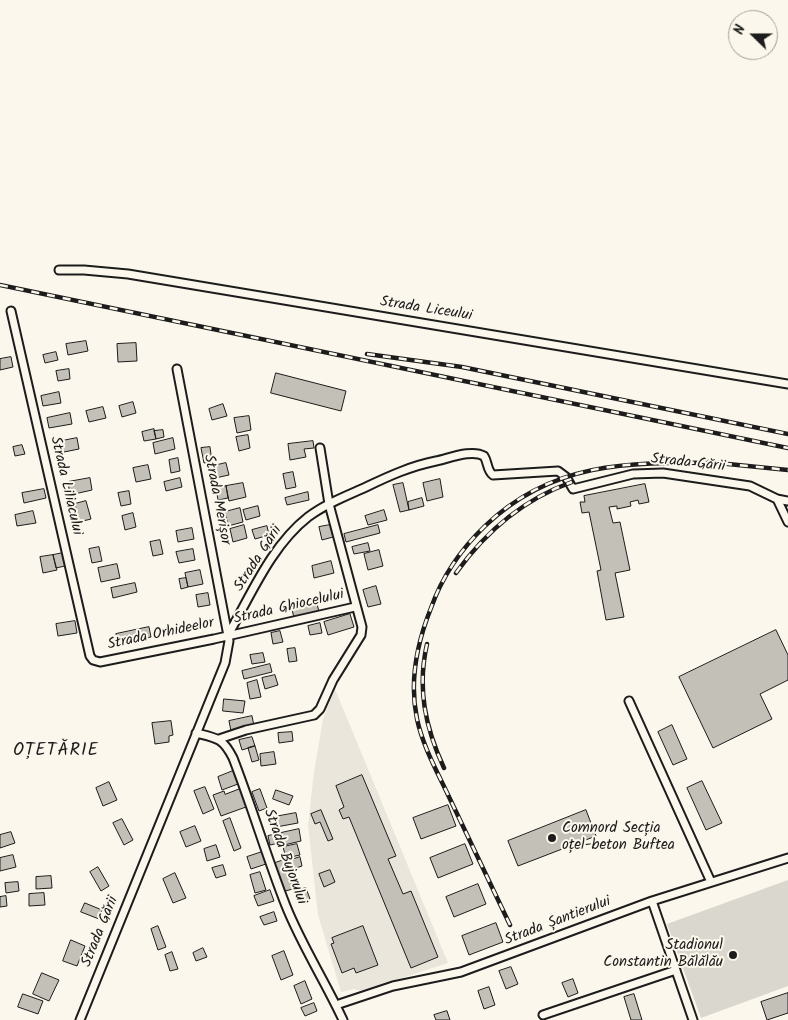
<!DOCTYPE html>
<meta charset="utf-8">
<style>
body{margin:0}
#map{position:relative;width:788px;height:1020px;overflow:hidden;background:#fbf7ec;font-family:Kalam,sans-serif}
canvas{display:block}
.north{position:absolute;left:728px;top:10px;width:50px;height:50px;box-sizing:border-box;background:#fbf7ec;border:1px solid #a29f99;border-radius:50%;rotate:292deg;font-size:14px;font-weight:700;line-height:20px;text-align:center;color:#1c1c1c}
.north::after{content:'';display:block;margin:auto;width:18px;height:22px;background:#1c1c1c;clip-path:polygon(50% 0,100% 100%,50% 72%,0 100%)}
</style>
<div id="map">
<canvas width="788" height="1020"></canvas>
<div class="north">N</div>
</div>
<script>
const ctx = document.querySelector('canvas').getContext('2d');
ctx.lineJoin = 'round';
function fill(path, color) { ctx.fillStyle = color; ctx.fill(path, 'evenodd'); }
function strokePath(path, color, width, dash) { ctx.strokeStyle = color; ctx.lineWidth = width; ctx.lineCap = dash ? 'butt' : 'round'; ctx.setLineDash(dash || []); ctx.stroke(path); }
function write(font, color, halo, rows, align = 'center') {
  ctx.font = font + ' Kalam,sans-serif'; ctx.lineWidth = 4; ctx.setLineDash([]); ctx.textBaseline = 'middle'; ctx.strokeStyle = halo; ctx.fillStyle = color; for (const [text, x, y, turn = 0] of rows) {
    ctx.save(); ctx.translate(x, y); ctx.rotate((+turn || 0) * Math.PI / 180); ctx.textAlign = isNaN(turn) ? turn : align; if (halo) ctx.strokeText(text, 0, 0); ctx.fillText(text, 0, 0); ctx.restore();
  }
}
fill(new Path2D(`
 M335 689 448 963 362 991 354 989 341 992 318 915 308 825 314 772 323 719Z`), '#eae6dc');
fill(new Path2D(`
 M788 880V986L701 1018 667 924Z`), '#dad7ce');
const building = new Path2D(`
 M86 341 88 351 68 355 66 344Z
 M136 343 137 361 118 362 117 344Z
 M56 352 58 360 45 363 43 355Z
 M11 357 13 367 0 370V359Z
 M69 369 70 379 58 381 56 371Z
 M276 373 346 391 341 411 271 393Z
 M59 392 61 403 43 406 41 396Z
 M133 402 136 413 122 417 119 406Z
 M223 404 227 416 212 420 209 409Z
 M103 407 106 418 89 422 86 411Z
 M70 413 72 424 49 428 47 418Z
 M249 416 251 430 237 433 234 418Z
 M154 429 156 439 144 441 142 432Z
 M163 430 164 437 156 439 154 431Z
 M248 435 250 448 239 451 236 437Z
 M77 438 79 449 59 453 57 442Z
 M173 438 175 449 155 454 153 443Z
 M313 441 314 448 304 449 306 457 290 460 288 444Z
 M22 445 25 454 15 456 13 447Z
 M210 447 212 462 204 463 201 448Z
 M178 458 180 471 171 473 169 460Z
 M226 463 229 475 215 478 213 466Z
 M148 465 151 479 136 482 133 468Z
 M293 472 296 487 286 489 283 474Z
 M90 478 92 490 70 495 68 482Z
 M180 478 182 487 166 491 164 482Z
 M440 479 443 497 427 501 423 483Z
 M243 483 246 497 229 501 226 486Z
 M403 483 409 510 400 512 393 485Z
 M645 484 649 502 639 504 638 500 630 502 631 506 617 509V506L609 507 613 523 620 522 630 570 615 573 624 617 606 620 597 571 601 570 589 512 582 513 580 502H585L584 496Z
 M226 486 228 498 218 500 216 488Z
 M44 489 46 498 24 503 22 493Z
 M129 491 131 504 121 506 118 493Z
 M308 492 309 500 287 505 285 498Z
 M422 498 424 506 409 510 408 502Z
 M86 501 91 519 79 522 75 504Z
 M258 506 260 516 246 520 243 510Z
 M240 508 243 522 228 526 225 512Z
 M384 510 387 520 368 525 365 516Z
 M33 511 36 523 17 526 15 515Z
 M133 513 136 527 125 530 122 516Z
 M244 525 247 538 233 542 230 529Z
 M330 525 333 537 322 540 319 527Z
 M378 525 380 533 346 542 344 534Z
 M267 526 269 535 255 539 252 530Z
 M192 528 194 539 178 542 176 531Z
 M160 540 163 554 153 556 150 542Z
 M368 543 370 551 354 554 352 547Z
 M99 547 102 561 92 563 89 549Z
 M193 549 195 560 179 563 176 552Z
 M379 550 383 566 368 570 364 554Z
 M63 553 65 566 56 568 53 555Z
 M53 555 57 570 43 573 40 557Z
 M331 561 334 573 314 578 312 566Z
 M117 564 120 578 101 582 98 568Z
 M200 570 203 584 188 587 185 573Z
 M186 578 188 587 181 589 179 579Z
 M135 583 137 592 113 598 111 588Z
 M376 586 381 604 368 607 363 590Z
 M208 593 210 605 198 607 196 595Z
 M316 599 319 612 294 618 291 605Z
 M350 614 354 627 328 635 324 622Z
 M75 621 77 633 58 636 56 624Z
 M320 623 322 633 310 635 308 626Z
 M149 627 151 637 132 641 131 635 126 636 127 641 118 643 116 634Z
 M776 630 788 655V680L760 694 772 719 713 748 679 677Z
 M280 631 283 642 273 644 271 633Z
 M295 648 297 661 289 662 287 649Z
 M263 653 265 662 252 664 250 655Z
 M270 664 272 672 244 679 242 671Z
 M275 675 278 685 265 689 262 678Z
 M257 680 261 697 250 699 247 683Z
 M224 699 245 701 243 713 223 711Z
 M252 716 254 726 231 731 229 721Z
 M171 721 173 735 169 736V742L155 744 152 723Z
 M672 725 687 759 673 765 658 732Z
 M292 732 293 741 279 743 278 733Z
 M252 737 255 746 242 750 239 740Z
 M255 746 259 760 252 762 248 748Z
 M274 752 276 764 261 766 260 754Z
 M233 771 238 784 222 790 218 777Z
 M362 775 396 856 388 859 403 894 411 891 438 957 411 968 349 817 343 819 339 810 344 807 336 786Z
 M702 781 722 823 706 830 687 788Z
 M109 782 117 800 103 806 96 788Z
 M205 787 214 809 203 814 194 791Z
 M240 789 246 807 221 816 213 795 224 791 225 794Z
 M260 789 267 808 259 811 252 792Z
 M276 790 293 796 289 805 273 799Z
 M448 805 456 826 421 839 413 818Z
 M321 810 333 839 328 841 320 822 315 824 311 814Z
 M586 810 596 836 518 866 508 841Z
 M296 813 298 823 276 827 274 817Z
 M230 818 241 848 234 851 223 821Z
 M122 819 133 840 124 845 113 823Z
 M195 826 201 841 186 847 180 832Z
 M299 829 301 841 284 845 281 833Z
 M11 832 15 843 0 848V835Z
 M281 833 283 842 270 845 268 836Z
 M297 844 300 855 286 858 283 847Z
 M465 844 473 864 438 878 430 858Z
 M216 845 220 857 207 861 204 849Z
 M262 852 266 864 251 869 247 857Z
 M13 855 16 867 0 871V858Z
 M300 857 302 866 287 871 285 862Z
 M284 860 293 889 285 891 275 863Z
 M223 865 226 875 216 878 212 868Z
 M98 867 109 886 101 891 90 872Z
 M330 870 335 882 324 887 319 874Z
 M260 872 266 890 255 893 250 875Z
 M175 873 186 898 173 903 163 879Z
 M51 876 52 888 36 889V877Z
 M18 882 19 891 6 893 5 883Z
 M478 884 486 904 454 917 446 897Z
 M306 888 310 899 299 902 295 891Z
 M270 890 274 901 258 906 254 896Z
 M44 893 45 905 29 906V894Z
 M6 896 7 906 0 907V897Z
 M85 903 102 910 99 919 81 912Z
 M274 912 277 921 264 925 260 917Z
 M496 923 503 942 469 955 462 936Z
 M158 926 166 947 158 950 151 929Z
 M363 926 378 965 356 973 354 968 342 973 331 944 334 943 332 938Z
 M71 940 85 946 77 966 63 961Z
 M203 948 207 957 196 961 193 953Z
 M284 951 293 975 281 980 272 956Z
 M172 952 178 969 170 971 165 955Z
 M511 967 518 984 506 989 499 971Z
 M42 973 59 980 49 1001 33 994Z
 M573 979 578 993 568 997 562 983Z
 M305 981 312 999 301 1004 294 986Z
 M489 987 495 1005 484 1009 478 991Z
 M788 993V1013L767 1020 761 1002Z
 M23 994 43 1001 38 1014 18 1007Z
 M634 994 642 1020H631L624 997Z
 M314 1003 317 1011 305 1016 301 1008Z
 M447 1011 450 1020H436L434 1015Z`);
fill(building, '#c3c0b8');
strokePath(building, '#1c1c1c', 1);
const minor = new Path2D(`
 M59 270H84L128 274 788 384
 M11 311 90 656 93 660 100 662 214 639 355 607
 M777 499 788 522
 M228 635C251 595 271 546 308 517 325 504 346 496 366 487 389 476 411 466 436 461 450 458 472 449 484 456 488 462 487 471 493 475L558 471 566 477 573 489 633 474 663 473 750 486 777 499 788 501
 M629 701 711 882
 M196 733C217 738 223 738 233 758 252 807 267 858 286 906 302 946 325 981 343 1020
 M219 739 246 730 314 715 320 709 333 680 361 635 362 627 329 504 320 448
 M652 901 693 1020
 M336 1005 393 986 461 972 652 901 788 858
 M543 1015 676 970
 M80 1020 225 663 229 641 177 369`);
strokePath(minor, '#1c1c1c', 11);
strokePath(minor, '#fbf7ec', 7);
const rail = new Path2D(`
 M0 285 788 448
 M367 354 462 367 788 434
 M708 462 788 470
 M456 573C486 531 524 499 572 482
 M427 644C417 688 425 727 444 768
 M510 925C490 883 470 841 450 799 438 773 423 747 417 719 409 681 417 643 431 608 442 577 461 549 485 526 552 462 627 462 714 463`);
strokePath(rail, '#1c1c1c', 4.5);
strokePath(rail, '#fbf7ec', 2.5, [8]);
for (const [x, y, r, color] of [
 [552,838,5,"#1c1c1c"],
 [733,955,5,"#1c1c1c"]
]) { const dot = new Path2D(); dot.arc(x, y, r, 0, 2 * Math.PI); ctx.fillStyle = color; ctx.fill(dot); strokePath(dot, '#fbf7ec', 2); }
write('15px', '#1c1c1c', '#fbf7ec', [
 ["Strada Liceului",426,310,9],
 ["Strada Gării",688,464,6],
 ["Strada Liliacului",65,486,77],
 ["Strada Merișor",216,500,79],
 ["Strada Gării",259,559,-57],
 ["Strada Ghiocelului",289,608,-13],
 ["Strada Orhideelor",161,635,-12],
 ["Strada Bujorului",284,857,70],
 ["Strada Șantierului",558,922,-21],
 ["Strada Gării",101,932,-68]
]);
write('15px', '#1c1c1c', '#fbf7ec', [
 ["Comnord Secția",562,829],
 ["oțel-beton Buftea",562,846],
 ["Stadionul",723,946,"right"],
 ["Constantin Bălălău",723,963,"right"]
], 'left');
ctx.letterSpacing = '1px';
write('18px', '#1c1c1c', '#fbf7ec', [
 ["OȚETĂRIE",56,752]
]);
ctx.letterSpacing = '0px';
</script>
